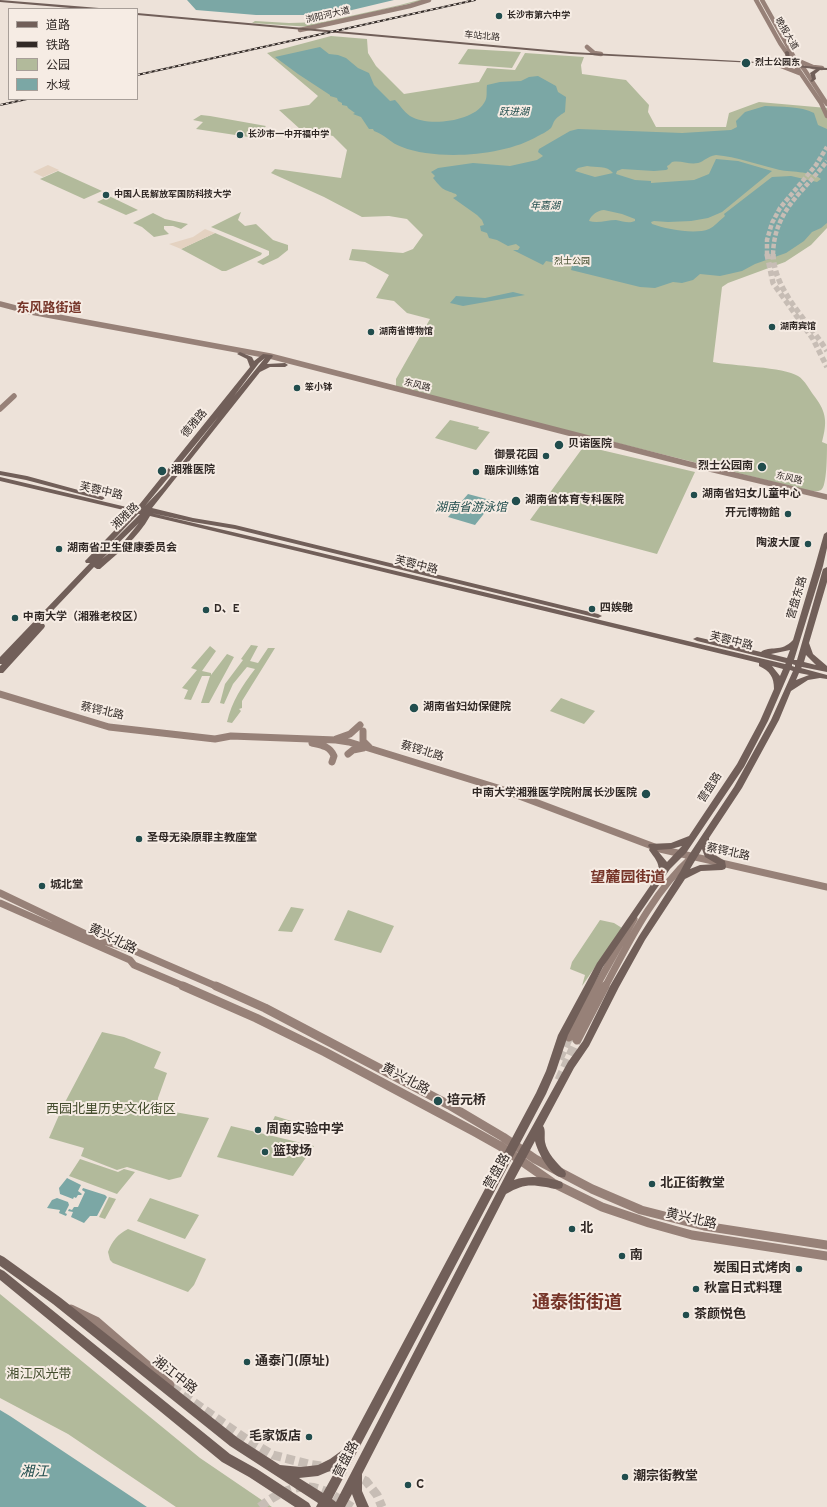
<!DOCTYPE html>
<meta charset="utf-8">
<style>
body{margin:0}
#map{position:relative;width:827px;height:1507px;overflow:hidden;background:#ede2d9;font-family:Overpass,"Noto Sans SC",sans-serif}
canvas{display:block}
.legend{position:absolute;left:8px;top:8px;width:130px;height:92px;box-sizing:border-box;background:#f6ece4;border:1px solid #a79e98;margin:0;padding:5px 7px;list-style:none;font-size:12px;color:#312926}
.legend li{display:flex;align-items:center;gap:8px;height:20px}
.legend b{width:20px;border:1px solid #a79e98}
</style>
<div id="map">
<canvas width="827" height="1507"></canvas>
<ul class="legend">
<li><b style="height:5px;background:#715f59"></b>道路</li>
<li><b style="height:5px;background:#312926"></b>铁路</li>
<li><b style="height:11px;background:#b2ba9b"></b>公园</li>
<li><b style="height:11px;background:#7ba7a5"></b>水域</li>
</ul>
</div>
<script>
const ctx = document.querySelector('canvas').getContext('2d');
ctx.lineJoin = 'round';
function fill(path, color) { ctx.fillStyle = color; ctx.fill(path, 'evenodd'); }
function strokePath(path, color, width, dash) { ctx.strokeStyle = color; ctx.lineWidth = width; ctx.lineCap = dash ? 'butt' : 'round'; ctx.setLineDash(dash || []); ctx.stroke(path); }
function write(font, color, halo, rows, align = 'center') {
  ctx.font = font + ' Overpass,"Noto Sans SC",sans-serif'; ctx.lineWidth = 4; ctx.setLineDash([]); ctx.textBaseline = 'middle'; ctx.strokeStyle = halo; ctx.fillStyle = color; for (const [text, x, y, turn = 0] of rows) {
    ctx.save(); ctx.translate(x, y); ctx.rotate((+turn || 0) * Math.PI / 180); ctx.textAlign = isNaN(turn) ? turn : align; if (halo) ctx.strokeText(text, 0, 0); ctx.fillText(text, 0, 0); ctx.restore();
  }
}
fill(new Path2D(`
 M419 0H425L311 27 252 23 255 21 289 23 323 22 400 5Z
 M331 36 367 39 368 53 376 66 404 94 479 82 487 68 515 70 525 53 584 57 581 65 582 74 626 80 649 105 648 112 656 127H726L729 113 759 102 827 108V228L811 245 785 262 728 283 722 287 713 362C732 366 784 367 798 376 805 380 810 391 815 397 827 413 827 423 822 442L827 444C827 453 827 487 821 490 816 493 808 490 802 489L396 388V379L430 319 407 313 394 301 376 298 389 275 365 262 349 260 352 249 403 253 413 249 423 235 407 219 389 216 362 217 324 197 271 173 275 169 341 178 347 150 333 136 300 129 279 110 309 105 318 96 267 53Z
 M468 49 521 52 512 68 458 64Z
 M201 115 210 116 266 126 255 138 196 129 203 122 193 120Z
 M58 171 102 191 84 199 40 179Z
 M109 196 138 210 126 215 97 202Z
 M241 212 238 220 245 226 256 224 273 240 288 245V250L278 258 263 265 257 262 269 255V251L211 227Z
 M153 213 165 219 188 224 181 229 173 226H164V229L169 234 154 237 142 227 133 223Z
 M215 233 262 253 261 255 226 271H222L181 249Z
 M450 420 479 427 478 429 490 432 476 450 435 438Z
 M584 446 695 472 657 554 530 520Z
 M251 645 258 646 250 661 258 663 268 648H275L242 701V708L239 709 241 711 232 723 227 722C232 701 242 686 255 669L247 667 233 684 224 704 220 703 225 684 243 660 241 659Z
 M210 646 216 651 202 671 211 673V675L227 654 234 657 209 703H201L210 676H202L191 700 184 699 188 690 182 688 197 670 191 668Z
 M561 698 595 711 584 724 550 711Z
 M291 907 304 909 292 932 278 931Z
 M348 910 394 926 381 953 334 940Z
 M600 920 614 923 622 928 582 986 585 975 570 969 572 962Z
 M102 1032 124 1037 161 1052 154 1068 167 1073 158 1098 157 1109 209 1118 181 1177 169 1180 127 1167 117 1170 81 1156 84 1148 49 1138 63 1106Z
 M275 1116 298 1123 292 1135 269 1128Z
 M231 1126 314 1146 293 1176 217 1157Z
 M80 1159 118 1172 124 1169 135 1172 117 1194 69 1176Z
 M109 1197 116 1199 105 1219 99 1217Z
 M150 1198 199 1215 185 1239 137 1221Z
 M128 1229 206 1259 194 1285 188 1292 113 1263 110 1260 108 1252C112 1241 118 1234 128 1229Z
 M0 1294 200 1458 272 1507H176L68 1434 0 1398Z`), '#b2ba9b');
fill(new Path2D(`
 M48 165 59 170 43 177 33 172Z
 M205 229 215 233 181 249 169 244 193 237Z`), '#e4d2c1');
fill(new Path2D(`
 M187 0H394L331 15H256L196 10Z
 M320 47 329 54 338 55 346 58 358 68 369 73 374 85 390 101 395 100C400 105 404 112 410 116 427 127 473 122 484 103 488 98 486 92 487 85L500 82 521 81 529 77 538 76 556 86 558 92 566 97 565 112C562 114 557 117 555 120 553 122 553 125 551 128 548 131 542 134 538 136 505 156 438 161 402 147 390 143 386 135 374 131L373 129H369L361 117 353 114 355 113 348 108 347 106 342 105V103L338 101 337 98 330 96V95L298 74 275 57Z
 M765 106C780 107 801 106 814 113L818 125 827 129V223L821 228 812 232 804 241 786 253 755 264 742 271 720 276 700 274 693 280 682 283 673 282 655 288 640 287 571 270 572 266 546 261 543 265 513 250H518L520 247 516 244 508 246 497 240 489 238 487 233 481 231 480 226 484 225 482 220 477 215 453 198 457 196 456 194C442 189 443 190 433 178L435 176 431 172 438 168 473 163 510 166 537 160 543 156 538 152 539 149 570 131 578 129 682 133 731 130 737 127 736 121 745 112ZM716 155C737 157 756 164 776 169 790 173 810 170 821 179L817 182 791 176 772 177 724 214 725 216C720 220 714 227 709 229 695 235 666 229 652 224L651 222 654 221 668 222 691 221 708 218 722 212 772 171 738 161 716 159 709 174 694 180 651 183V181L635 180 616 174 617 171 622 169 654 171 666 170 668 169 667 166 669 165 672 162C681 160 689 165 698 163 705 161 706 157 716 155ZM587 166C596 168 607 165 613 173L595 177 575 171 578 168ZM604 210 622 214 635 219V221C628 224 623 221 616 220 607 220 598 224 589 221 591 215 598 210 604 210Z
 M513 292 525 295 463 306 450 303 456 296 485 298Z
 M468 494 494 501 475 525 448 517Z
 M67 1178 81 1185 78 1191 82 1194 81 1195H78L76 1198 74 1197 73 1199 60 1194 59 1188Z
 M83 1188 105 1195 107 1197 97 1216H90L84 1223 71 1217 73 1212 68 1211 69 1209 72 1210 74 1207H78L85 1192 82 1190Z
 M57 1198 68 1202 69 1205 65 1213 67 1214 66 1216 59 1213 60 1210 47 1208 52 1200Z
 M0 1410 10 1416 147 1507H0Z`), '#7ba7a5');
strokePath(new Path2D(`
 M767 255V240L772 223 780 208 816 165 827 147
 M773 255C774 210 802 194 827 161`), '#c7bdb5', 4.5, [4.5, 2]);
strokePath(new Path2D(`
 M767 254 773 283 813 339 827 367
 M773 254C774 291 808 321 827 351`), '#c7bdb5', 5.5, [5.5, 3]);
strokePath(new Path2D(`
 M559 1059 569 1037
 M559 1080 577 1040
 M172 1387 246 1439 273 1455 308 1464 340 1469 366 1481 377 1495 382 1507
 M260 1507C277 1493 300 1481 322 1490 333 1494 342 1501 352 1507`), '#c7bdb5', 9, [9, 4.5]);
strokePath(new Path2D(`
 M756 0 780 43 821 103 827 116
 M762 0 795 59 804 69 827 104
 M300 30 410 6 429 0
 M587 47 594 53 601 54
 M799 61 813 67 822 68
 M781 66 799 73`), '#978178', 4.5);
strokePath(new Path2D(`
 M0 304 31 312 270 356 689 464 827 497
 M0 409 14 396`), '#978178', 5.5);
strokePath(new Path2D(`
 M0 694 109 727 215 739 231 736 336 740 349 742 498 788 660 849 827 887
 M363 731V741L369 747
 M336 739 350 734 360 725
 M312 743C321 745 330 746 334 756L332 762
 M348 754 353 750 363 748
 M0 893 94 938 135 951 218 987
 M0 903 130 960 134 965 186 987
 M596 987 634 919
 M605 987C629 942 653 892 692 857`), '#978178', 7);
strokePath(new Path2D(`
 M183 986 256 1018 325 1052 475 1132 500 1146 553 1183 602 1207 649 1223 692 1235 827 1256
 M216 986 265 1008 449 1105 503 1137 535 1159 592 1189 641 1210 704 1226 827 1245
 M569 1037 597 986
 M577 1040 605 986
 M71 1309 96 1321 170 1385`), '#978178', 9);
fill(new Path2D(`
 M0 0 99 8 101 9H82L0 2Z
 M137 13 571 52 777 63 783 62 786 60 785 52 787 51 789 52 790 60 786 64 827 68V70H820L815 74 816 79 812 82 810 81 812 79 810 73 816 69 756 63 571 54 137 15Z
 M240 352 252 357 254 361 263 354 272 355 273 356 267 364 285 363 288 365 285 367H270L260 372 152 508 193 518 235 525 598 614 602 616 598 618 235 529 193 522 151 513C363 562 573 614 785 664L786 663 697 641 693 639 697 637 761 652C770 645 781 653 793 640L815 566 824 534 827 532V548L823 566 794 660H797L823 569 827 567V582L809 643 813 654 827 666V672L802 667 801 668 827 675V679L820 678 808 680 791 691 779 720 742 788 709 838V845L712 853 725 861 726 867 725 869 722 870 701 871 685 879 645 940 619 987 589 1046 574 1068 543 1126C546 1130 544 1136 545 1142 547 1153 557 1163 565 1171L566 1174 565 1177C552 1181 537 1151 535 1141L514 1180C529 1175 546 1177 562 1182L563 1185 562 1188C556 1190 551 1188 546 1187 528 1184 522 1185 506 1194L362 1474V1491L369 1507H357L352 1494 345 1507H316L318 1503 230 1446 53 1304 0 1266V1255L4 1257 61 1298 238 1438 280 1465 301 1467 318 1465 330 1459 348 1446 536 1093 546 1071 558 1035 597 963 659 873C659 861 655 859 649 850L650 848 648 846 649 844 671 843 689 836 737 764 760 721 774 689C774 677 770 671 759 666V663C556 614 353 564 150 516 138 538 118 553 100 569H97L94 567 40 624H44L45 626 44 628 3 673H0V666L2 664H0V657L90 563H86L85 561 132 512 0 481V477L135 509 128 505 131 503 139 505 250 367 247 359 237 354ZM265 358 234 396 259 363ZM219 416 163 487 145 506ZM138 514H140L101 553ZM139 523 125 540 102 559ZM790 650 787 658 771 654ZM806 655 816 665 804 662ZM792 664 795 665V667L792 666ZM772 666 783 669 780 676ZM790 670 793 671 771 720 734 787 689 855 680 872 639 936 610 986 583 1041 568 1062 510 1167 336 1502 332 1499 546 1094 556 1071 568 1035 603 967 670 869 686 853 744 767 768 721ZM799 673 809 675 796 680ZM682 846 667 862 657 850 671 849ZM702 849 705 857 717 864 700 865 690 869ZM337 1468 323 1493 299 1478 318 1476Z
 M0 471 27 476 104 497 105 498 102 500 26 480 0 475Z
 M0 1269 4 1271 230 1454 257 1469 309 1503 311 1507H295L249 1477 222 1462 0 1280Z`), '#715f59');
const rail = new Path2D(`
 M137 75 475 0
 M0 105 27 99`);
strokePath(rail, '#312926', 2);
strokePath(rail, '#f6ece4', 1, [3]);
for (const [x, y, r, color] of [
 [499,16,4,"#214d4d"],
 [746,63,5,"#214d4d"],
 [240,135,4,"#214d4d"],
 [106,195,4,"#214d4d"],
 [772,327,4,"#214d4d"],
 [371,332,4,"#214d4d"],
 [297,388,4,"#214d4d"],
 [559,445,5,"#214d4d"],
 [546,456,4,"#214d4d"],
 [762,467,5,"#214d4d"],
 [162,471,5,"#214d4d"],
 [476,472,4,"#214d4d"],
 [694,495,4,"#214d4d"],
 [516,501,5,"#214d4d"],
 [788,514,4,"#214d4d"],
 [808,544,4,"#214d4d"],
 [59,549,4,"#214d4d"],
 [592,609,4,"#214d4d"],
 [206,610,4,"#214d4d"],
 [15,618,4,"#214d4d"],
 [414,708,5,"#214d4d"],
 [646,794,5,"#214d4d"],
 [139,839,4,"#214d4d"],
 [42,886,4,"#214d4d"],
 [438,1101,5,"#214d4d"],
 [258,1130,4,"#214d4d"],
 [265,1152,4,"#214d4d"],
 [652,1184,4,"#214d4d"],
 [572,1229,4,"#214d4d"],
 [622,1256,4,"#214d4d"],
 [799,1269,4,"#214d4d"],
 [696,1289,4,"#214d4d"],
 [686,1315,4,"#214d4d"],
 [247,1362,4,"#214d4d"],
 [309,1437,4,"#214d4d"],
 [625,1477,4,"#214d4d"],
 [408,1485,4,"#214d4d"]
]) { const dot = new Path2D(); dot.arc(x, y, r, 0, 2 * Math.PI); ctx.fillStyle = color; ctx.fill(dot); strokePath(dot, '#f6ece4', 1.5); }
write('9px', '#312926', '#f6ece4', [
 ["浏阳河大道",328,16,-13],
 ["晚报大道",786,34,59],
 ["车站北路",482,37,5],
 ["东风路",417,386,14],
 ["东风路",789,479,13]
]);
write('bold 9px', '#312926', '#f6ece4', [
 ["长沙市第六中学",507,16],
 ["烈士公园东",755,63],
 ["长沙市一中开福中学",248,135],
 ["中国人民解放军国防科技大学",114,195],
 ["湖南宾馆",780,327],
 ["湖南省博物馆",379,332],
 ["笨小钵",305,388]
], 'left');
write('9px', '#434c2d', '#f6ece4', [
 ["烈士公园",572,262]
]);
write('italic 10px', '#214d4d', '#f6ece4', [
 ["跃进湖",514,113],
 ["年嘉湖",545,207]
]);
write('11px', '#312926', '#f6ece4', [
 ["德雅路",195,424,-50],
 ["芙蓉中路",101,492,13],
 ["湘雅路",126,517,-44],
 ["芙蓉中路",416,566,14],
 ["营盘东路",798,598,-73],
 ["芙蓉中路",731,642,14],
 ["蔡锷北路",102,712,13],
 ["蔡锷北路",422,752,17],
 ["营盘路",711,788,-57],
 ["蔡锷北路",728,853,12]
]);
write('bold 11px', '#312926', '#f6ece4', [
 ["贝诺医院",568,445],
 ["御景花园",538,456,"right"],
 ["烈士公园南",753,467,"right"],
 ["湘雅医院",171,471],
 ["蹦床训练馆",484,472],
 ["湖南省妇女儿童中心",702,495],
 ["湖南省体育专科医院",525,501],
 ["开元博物館",780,514,"right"],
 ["陶波大厦",800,544,"right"],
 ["湖南省卫生健康委员会",67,549],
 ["四娭毑",600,609],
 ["D、E",214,610],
 ["中南大学（湘雅老校区）",23,618],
 ["湖南省妇幼保健院",423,708],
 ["中南大学湘雅医学院附属长沙医院",637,794,"right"],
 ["圣母无染原罪主教座堂",147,839],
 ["城北堂",50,886]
], 'left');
write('italic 12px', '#214d4d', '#f6ece4', [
 ["湖南省游泳馆",471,509]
]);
write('bold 13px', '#763529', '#f6ece4', [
 ["东风路街道",49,309]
]);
write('13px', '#312926', '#f6ece4', [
 ["黄兴北路",112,940,26],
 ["黄兴北路",405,1080,28],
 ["营盘路",498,1172,-61],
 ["黄兴北路",691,1220,13],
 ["湘江中路",174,1376,38],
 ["营盘路",347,1460,-63]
]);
write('bold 13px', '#312926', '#f6ece4', [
 ["培元桥",447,1101],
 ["周南实验中学",266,1130],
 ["篮球场",273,1152],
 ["北正街教堂",660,1184],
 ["北",580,1229],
 ["南",630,1256],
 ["炭围日式烤肉",791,1269,"right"],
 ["秋富日式料理",704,1289],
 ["茶颜悦色",694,1315],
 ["通泰门(原址)",255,1362],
 ["毛家饭店",301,1437,"right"],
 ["潮宗街教堂",633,1477],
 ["C",416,1485]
], 'left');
write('13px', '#434c2d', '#f6ece4', [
 ["西园北里历史文化街区",111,1110],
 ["湘江风光带",39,1375]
]);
write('italic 14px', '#214d4d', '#f6ece4', [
 ["湘江",34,1473]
]);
write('bold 15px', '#763529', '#f6ece4', [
 ["望麓园街道",628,879]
]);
write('bold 18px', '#763529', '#f6ece4', [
 ["通泰街街道",577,1304]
]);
</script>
